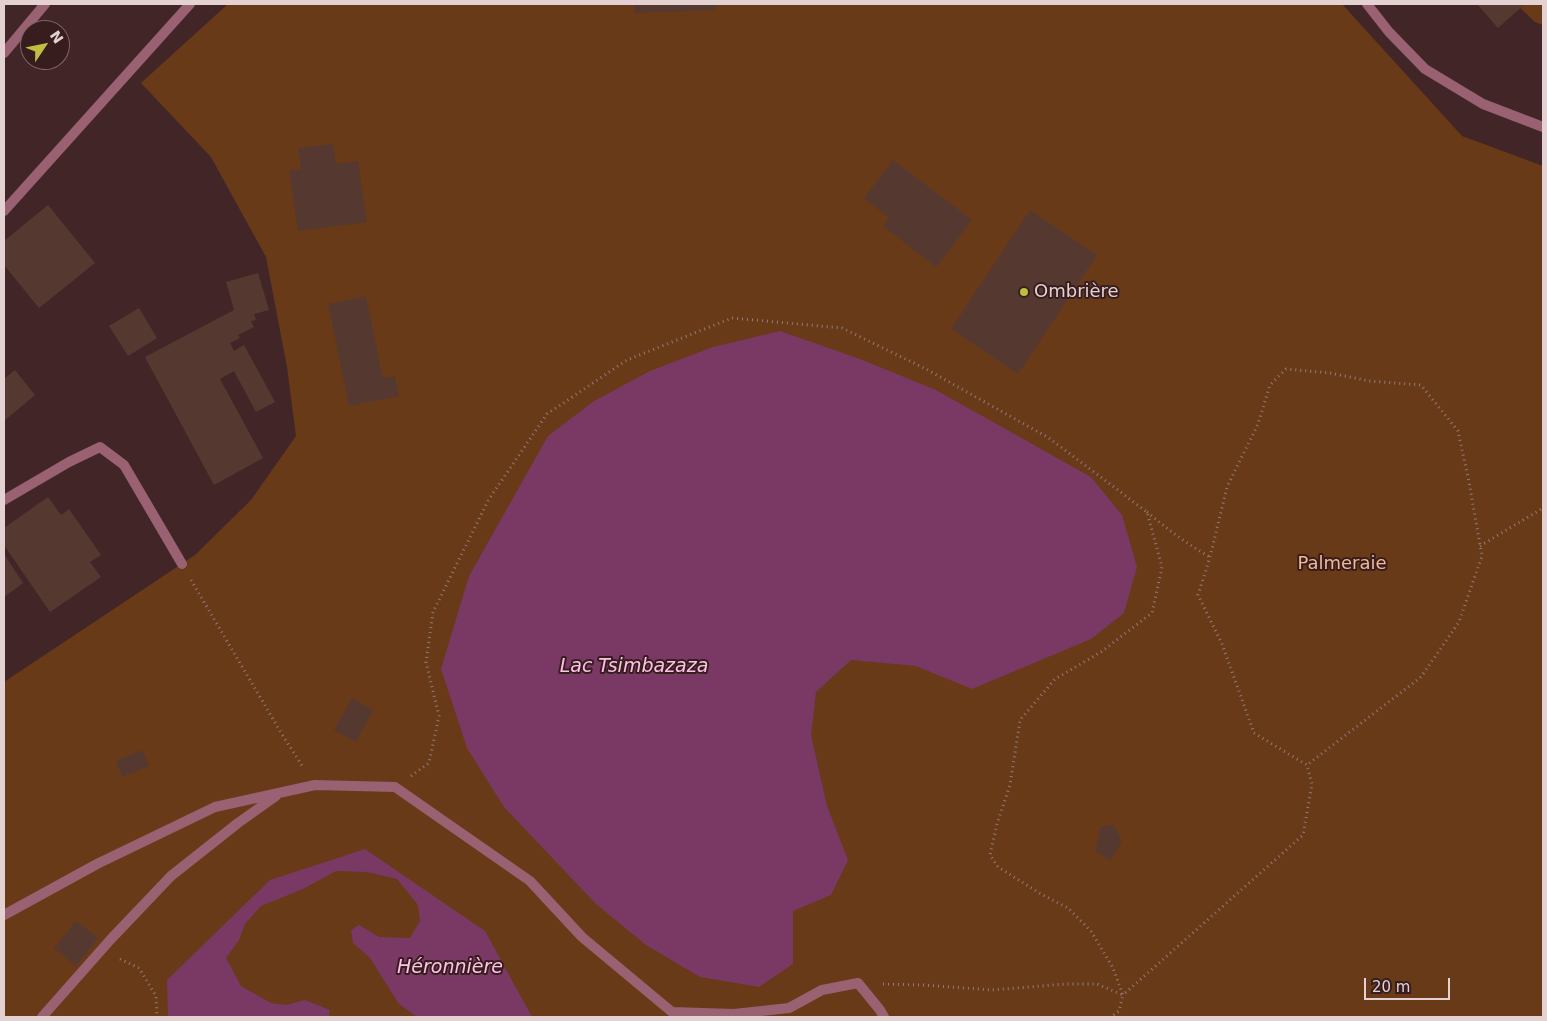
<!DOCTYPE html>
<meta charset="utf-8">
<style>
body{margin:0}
#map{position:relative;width:1547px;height:1021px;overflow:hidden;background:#422627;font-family:"DejaVu Sans",sans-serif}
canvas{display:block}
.frame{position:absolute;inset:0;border:5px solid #e4d1d1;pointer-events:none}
.north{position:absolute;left:20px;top:20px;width:50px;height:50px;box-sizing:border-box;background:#371d1e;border:1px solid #7c6566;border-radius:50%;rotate:56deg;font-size:14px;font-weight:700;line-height:20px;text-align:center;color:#e4d1d1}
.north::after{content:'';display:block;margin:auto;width:18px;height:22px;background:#bfbe41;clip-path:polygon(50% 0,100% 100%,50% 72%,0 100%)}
.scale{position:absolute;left:1364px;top:978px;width:86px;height:22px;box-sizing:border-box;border:2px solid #e4d1d1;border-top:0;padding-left:6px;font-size:15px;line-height:18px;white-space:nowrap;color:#e4d1d1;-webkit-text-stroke:4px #371d1e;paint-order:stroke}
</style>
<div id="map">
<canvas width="1547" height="1021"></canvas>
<div class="frame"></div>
<div class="north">N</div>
<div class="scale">20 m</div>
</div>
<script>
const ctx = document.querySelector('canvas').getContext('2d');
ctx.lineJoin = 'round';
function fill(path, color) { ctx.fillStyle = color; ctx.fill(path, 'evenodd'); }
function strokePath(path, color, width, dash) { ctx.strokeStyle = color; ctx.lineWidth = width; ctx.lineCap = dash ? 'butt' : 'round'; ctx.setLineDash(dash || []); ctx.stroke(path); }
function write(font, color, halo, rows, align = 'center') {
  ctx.font = font + ' "DejaVu Sans",sans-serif'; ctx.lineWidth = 4; ctx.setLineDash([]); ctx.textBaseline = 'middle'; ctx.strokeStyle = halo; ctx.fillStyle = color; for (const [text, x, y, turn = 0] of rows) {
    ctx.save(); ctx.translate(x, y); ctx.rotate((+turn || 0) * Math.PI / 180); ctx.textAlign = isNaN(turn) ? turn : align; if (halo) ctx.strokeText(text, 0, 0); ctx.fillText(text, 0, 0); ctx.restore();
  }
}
fill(new Path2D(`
 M228 4H1342L1462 136 1543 166V1017H4V682L195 555 251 500 296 436 287 367 266 257 211 157 141 83Z
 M1516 4H1543V25L1535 22Z`), '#683a18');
fill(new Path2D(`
 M780 331 860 359 936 390 1091 477 1122 515 1137 567 1124 613 1091 639 972 689 916 666 851 660 816 692 811 735 827 806 848 860 831 895 793 911V964L759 987 700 977 646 945 596 904 504 807 467 748 441 669 469 576 548 436 594 401 650 371 713 347Z
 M365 849 485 931 532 1017H417L399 1004 370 958 353 943 351 930 359 925 379 937 410 938 420 921 418 905 397 879 367 872 336 871 303 889 261 906 245 924 239 940 226 958 241 986 271 1003 286 1005 305 1000 330 1010 329 1017H168L167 980 270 880Z`), '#7a3864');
fill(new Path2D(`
 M634 4H715V10L635 13Z
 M1477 4H1525L1498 28Z
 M333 144 336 164 358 161 367 222 298 231 289 171 301 169 298 148Z
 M893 160 972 220 936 267 883 226 889 218 864 198Z
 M48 205 95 263 39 308 4 265V241Z
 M1030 210 1097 255 1018 374 951 329Z
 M258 273 269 310 254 314 256 320 251 321 254 327 238 335 240 338 230 343 234 351 244 345 275 402 256 412 234 371 220 379 263 458 214 485 145 357 234 310 226 282Z
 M366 296 383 378 395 376 399 396 349 406 328 304Z
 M139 308 157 338 128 356 109 326Z
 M15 370 35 395 4 421V379Z
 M48 497 61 515 69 509 101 555 90 562 101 577 50 612 4 545V528Z
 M4 554 23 583 4 597Z
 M352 698 373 710 356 742 334 730Z
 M142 750 149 766 122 777 116 761Z
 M1114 825 1122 842 1110 861 1095 851 1101 826Z
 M76 921 98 938 76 966 54 948Z`), '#553931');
strokePath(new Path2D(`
 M1147 512C1167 529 1187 544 1210 557
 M1480 546 1543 508
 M191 580 283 736 303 767
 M411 776 429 763 439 716 426 662 433 612 489 499 547 414 627 360 732 318 842 328 926 369 1049 438 1147 512 1162 567 1152 613 1101 652 1055 679 1020 720 1010 785 997 824 990 855 998 867 1041 894 1068 908 1091 931 1113 968 1123 995 1303 835 1312 784 1307 765 1254 733 1222 644 1198 595 1210 557 1227 487 1258 424 1270 385 1286 369 1330 373 1369 381 1421 385 1458 431 1469 482 1482 556 1459 622 1421 677 1307 765
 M120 959 139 968 156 996 157 1017
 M883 984 923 985 992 990 1066 984H1097L1123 995 1119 1011 1111 1017`), '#927b7b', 3, [1, 4]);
strokePath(new Path2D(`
 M4 500 69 462 100 447 124 465 182 564
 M4 915 97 864 215 807 315 785 395 787 530 881 582 937 672 1012 734 1014 789 1008 822 990 858 983 880 1010 884 1017
 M42 1017 111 939 171 876 238 823 276 796`), '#996172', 10);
strokePath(new Path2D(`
 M1367 4 1389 32 1425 69 1483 104 1543 127
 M4 53 45 4
 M4 211 190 4`), '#996172', 10);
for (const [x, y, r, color] of [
 [1024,292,5,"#bfbe41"]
]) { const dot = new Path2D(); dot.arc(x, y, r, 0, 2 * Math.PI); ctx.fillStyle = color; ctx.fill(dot); strokePath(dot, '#371d1e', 2); }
write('18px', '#e4d1d1', '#371d1e', [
 ["Ombrière",1034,292]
], 'left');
write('18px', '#f2b994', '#371d1e', [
 ["Palmeraie",1342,564]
]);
write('italic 19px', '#fec1e6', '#371d1e', [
 ["Lac Tsimbazaza",634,667],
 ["Héronnière",450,968]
]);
</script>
